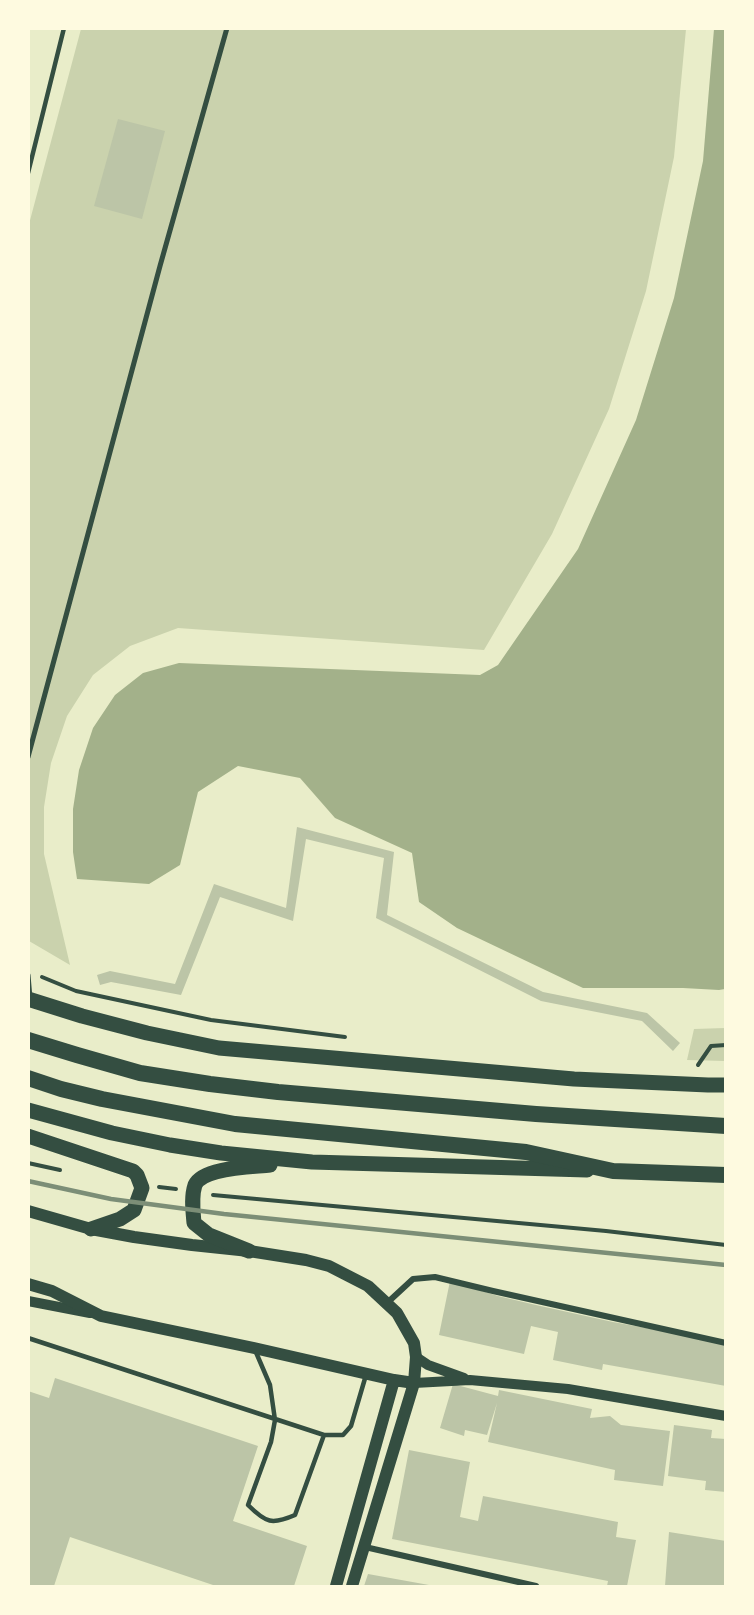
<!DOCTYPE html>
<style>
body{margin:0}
#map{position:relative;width:754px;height:1615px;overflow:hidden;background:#e9edc9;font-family:Lato,sans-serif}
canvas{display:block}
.frame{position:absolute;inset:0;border:30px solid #fefae0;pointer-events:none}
</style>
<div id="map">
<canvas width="754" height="1615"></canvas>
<div class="frame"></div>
</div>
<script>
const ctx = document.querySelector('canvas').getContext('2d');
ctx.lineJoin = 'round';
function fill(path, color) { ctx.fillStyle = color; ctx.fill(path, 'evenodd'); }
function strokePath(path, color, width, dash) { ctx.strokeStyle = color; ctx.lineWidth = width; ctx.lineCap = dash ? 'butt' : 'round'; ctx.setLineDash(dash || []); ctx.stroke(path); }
fill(new Path2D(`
 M81 29H686L674 157 646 291 609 409 552 534 484 650 178 628 130 646 93 675 67 716 51 763 44 807V854L70 965 29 941V224Z
 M725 1028V1061L687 1060 694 1029Z`), '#cad2ad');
fill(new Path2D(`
 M714 29H726L725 989 719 990 683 988H583L457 928 419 902 412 853 335 818 300 778 238 766 198 792 180 865 149 884 77 879 73 852V809L79 770 93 728 115 695 143 673 179 663 480 675 498 665 578 549 636 420 674 298 703 161Z`), '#a3b18a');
fill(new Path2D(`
 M118 119 165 131 142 219 94 206Z
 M297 827 394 852 387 915 543 992 647 1013 680 1043 673 1051 642 1021 541 1001 376 918 384 858 306 839 293 921 220 897 181 995 111 982 100 985 97 975 110 971 175 984 214 884 286 908Z
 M450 1281 498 1296 536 1305 613 1322 663 1331 726 1345V1386L603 1364 602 1370 553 1360 558 1332 531 1326 524 1354 439 1335Z
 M55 1378 258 1446 233 1521 307 1546 294 1586H216L70 1537 54 1586H28V1391L49 1398Z
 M453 1384 498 1396 499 1390 592 1409 590 1418 610 1416 621 1425 670 1431 663 1486 614 1480 615 1470 488 1442 497 1403 487 1435 465 1430 464 1436 440 1428Z
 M674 1425 712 1430 711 1438 726 1439V1492L705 1490 706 1481 668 1476Z
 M409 1450 470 1462 460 1517 478 1521 483 1496 618 1522 616 1537 636 1540 627 1586H607L608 1581 392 1539Z
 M669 1532 726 1541V1586H665Z
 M368 1574 429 1585V1586H364Z`), '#bcc5a7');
strokePath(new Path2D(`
 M42 977 76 991 211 1020 345 1037
 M698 1065 711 1046 726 1045
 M28 1163 60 1170
 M159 1187 176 1189
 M213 1195 606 1231 726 1245`), '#344e41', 4);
strokePath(new Path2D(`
 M28 173 64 28
 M28 1338 324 1435
 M255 1350 270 1385 275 1420 271 1442 248 1505C266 1523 272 1525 295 1515L324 1435H343L351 1426 366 1375`), '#344e41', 4.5);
strokePath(new Path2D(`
 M28 757 160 266 227 28
 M28 975 30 998`), '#344e41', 5);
strokePath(new Path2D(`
 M387 1303 413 1279 435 1277 493 1291 726 1343
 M365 1547 536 1586`), '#344e41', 6);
strokePath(new Path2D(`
 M28 1301 90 1313
 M416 1357 428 1365 464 1378
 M414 1383 470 1380 568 1389 726 1416`), '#344e41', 10);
strokePath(new Path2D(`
 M28 1211 91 1229 134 1237 192 1245 249 1251 306 1260 329 1266 368 1286 397 1313 414 1343 416 1357 414 1383 352 1586
 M28 1284 52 1291 101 1316 254 1348 394 1380 414 1383
 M336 1586 394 1380`), '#344e41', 12);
strokePath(new Path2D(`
 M28 999 82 1016 147 1033 219 1048 574 1079 708 1085H726
 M28 1110 112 1133 170 1145 221 1153 312 1162 587 1170
 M28 1136 133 1171 137 1175 142 1188 134 1210 120 1219 91 1229
 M249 1251 209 1235 194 1223C193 1211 191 1197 195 1185 203 1167 253 1167 270 1165`), '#344e41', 15);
strokePath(new Path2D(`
 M28 1040 77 1055 140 1073 210 1084 278 1092 536 1114 726 1126
 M28 1078 61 1089 102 1099 235 1124 526 1152 613 1171 726 1175`), '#344e41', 16);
strokePath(new Path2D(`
 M28 1181 111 1199 224 1214 726 1265`), '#7c8e77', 4.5);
</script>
